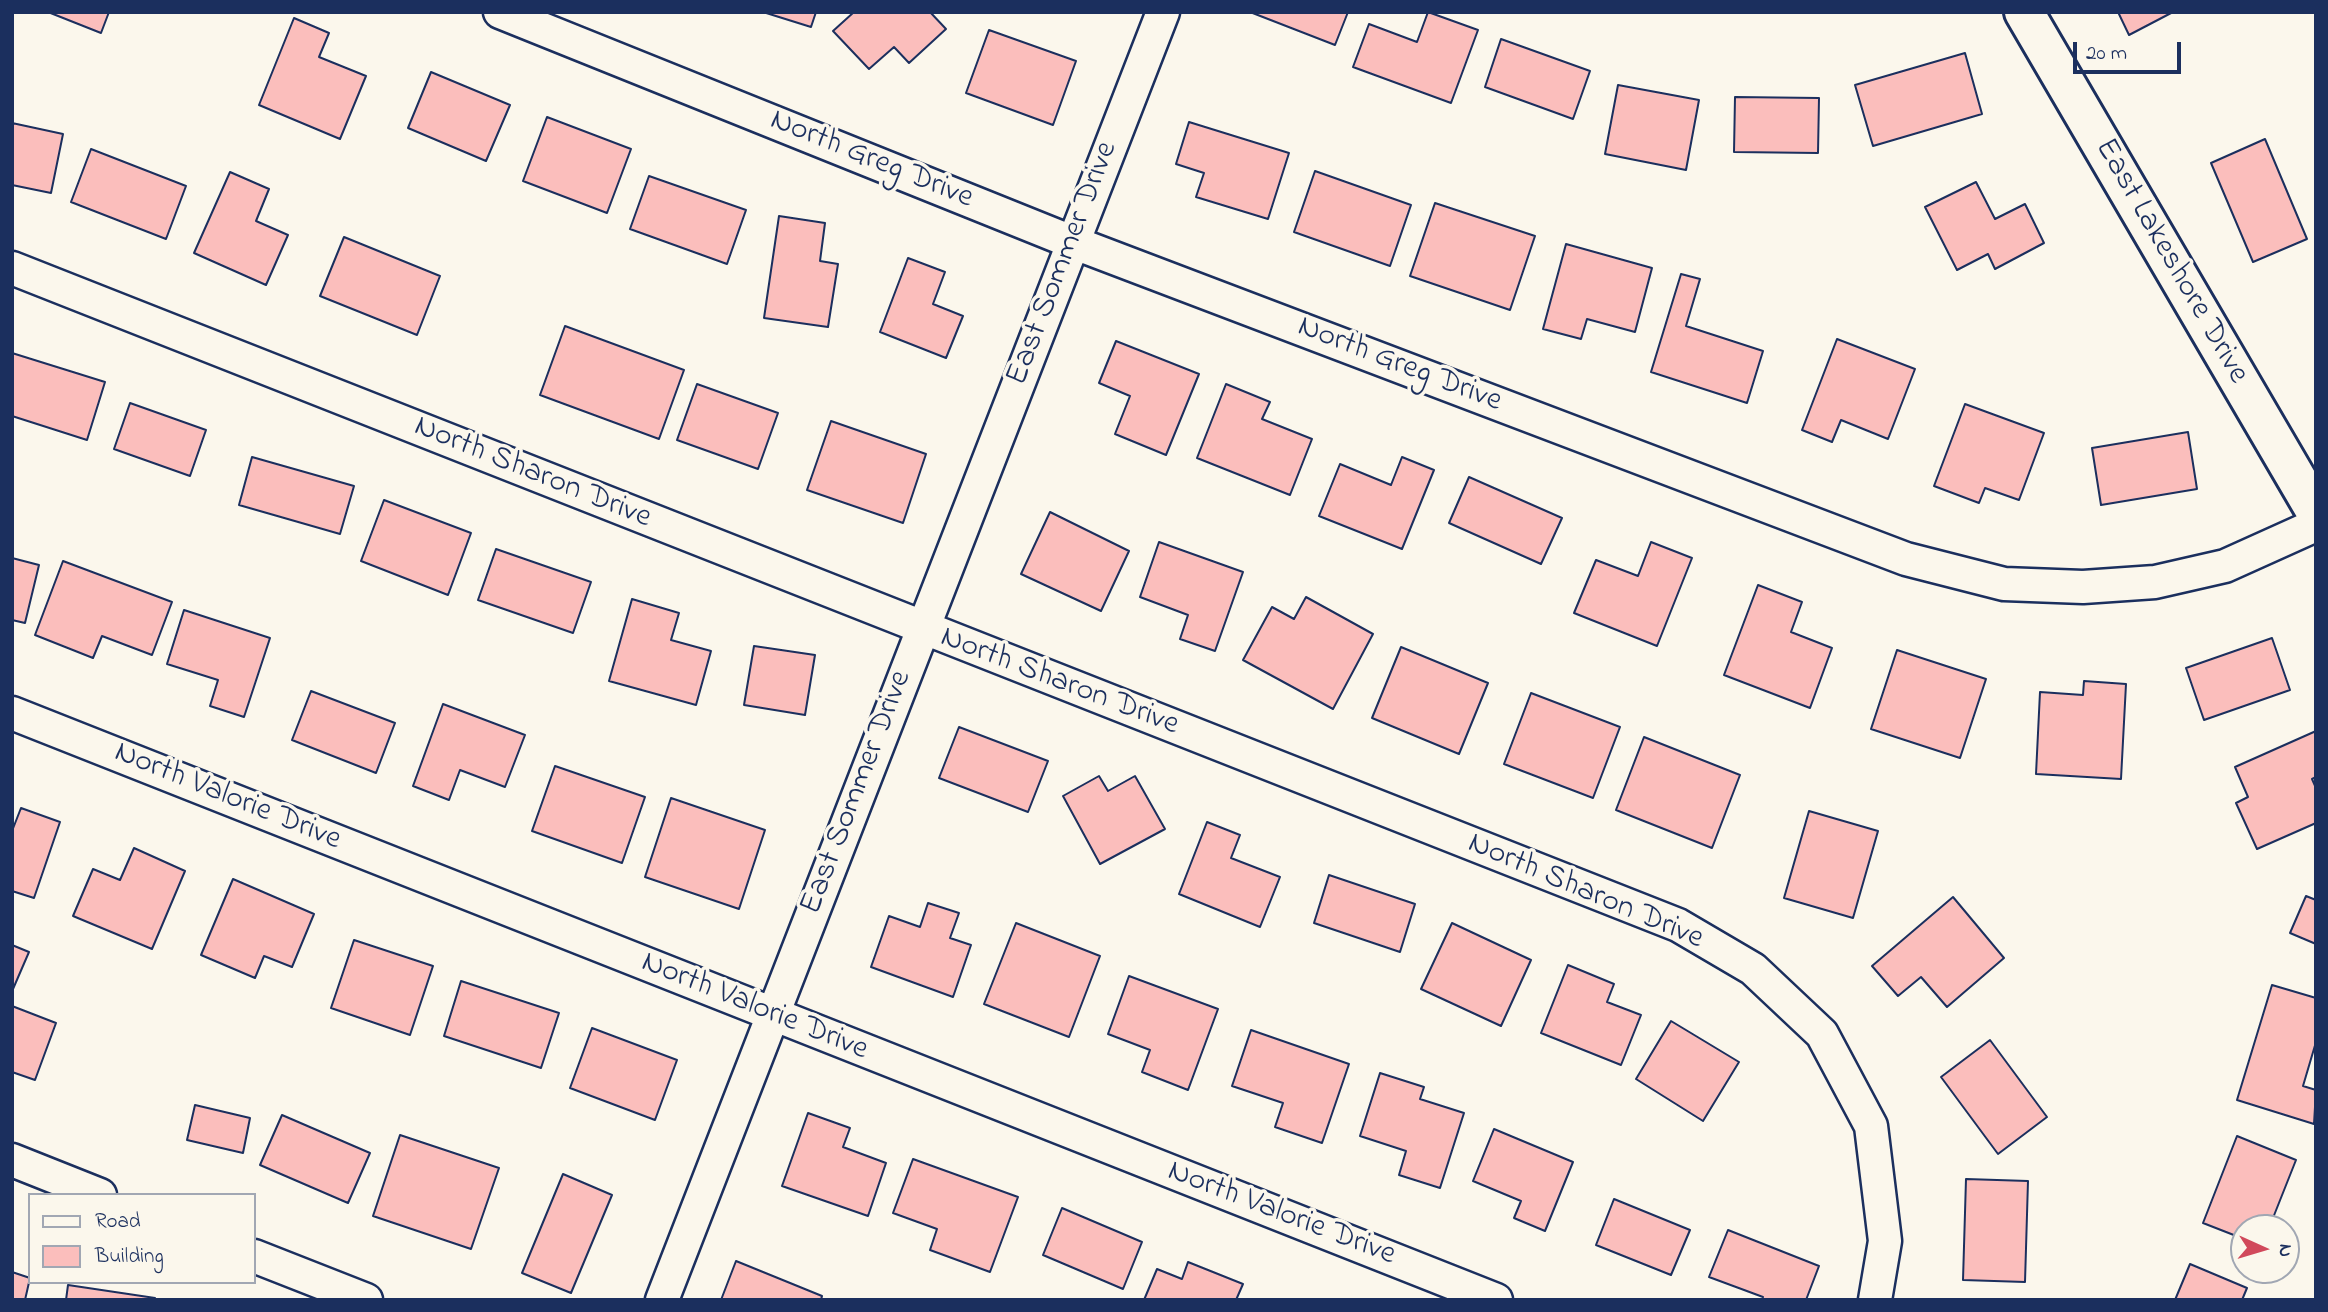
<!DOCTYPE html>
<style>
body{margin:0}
#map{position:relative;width:2328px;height:1312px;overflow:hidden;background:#fbf7ec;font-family:"Indie Flower",sans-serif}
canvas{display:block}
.frame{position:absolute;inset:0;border:14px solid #1b2f5e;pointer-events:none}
.legend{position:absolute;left:28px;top:1193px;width:228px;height:91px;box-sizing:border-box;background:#fbf7ec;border:2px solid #a1a7b3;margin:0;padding:9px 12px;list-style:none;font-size:21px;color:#1b2f5e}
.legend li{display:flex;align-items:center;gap:14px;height:35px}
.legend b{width:35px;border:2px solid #a1a7b3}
.north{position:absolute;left:2230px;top:1214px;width:70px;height:70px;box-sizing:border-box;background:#fbf7ec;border:2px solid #a1a7b3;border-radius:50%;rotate:94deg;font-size:19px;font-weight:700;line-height:28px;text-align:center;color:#1b2f5e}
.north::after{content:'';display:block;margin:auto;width:24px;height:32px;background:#d1495b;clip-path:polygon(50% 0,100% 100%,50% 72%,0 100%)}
.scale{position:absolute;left:2073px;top:42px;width:108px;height:32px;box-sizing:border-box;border:4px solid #1b2f5e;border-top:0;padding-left:9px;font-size:21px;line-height:24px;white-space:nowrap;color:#1b2f5e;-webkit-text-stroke:5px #fbf7ec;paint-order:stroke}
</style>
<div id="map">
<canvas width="2328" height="1312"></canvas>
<div class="frame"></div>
<ul class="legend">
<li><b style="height:9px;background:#fbf7ec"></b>Road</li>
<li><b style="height:19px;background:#fbbebc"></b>Building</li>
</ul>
<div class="north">N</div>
<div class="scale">20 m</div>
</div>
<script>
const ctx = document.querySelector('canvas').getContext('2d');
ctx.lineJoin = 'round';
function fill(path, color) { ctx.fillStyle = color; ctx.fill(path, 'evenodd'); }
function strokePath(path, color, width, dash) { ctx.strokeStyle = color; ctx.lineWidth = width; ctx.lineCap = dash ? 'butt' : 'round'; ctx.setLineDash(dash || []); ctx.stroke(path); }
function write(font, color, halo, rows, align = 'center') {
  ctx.font = font + ' "Indie Flower",sans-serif'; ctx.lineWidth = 7; ctx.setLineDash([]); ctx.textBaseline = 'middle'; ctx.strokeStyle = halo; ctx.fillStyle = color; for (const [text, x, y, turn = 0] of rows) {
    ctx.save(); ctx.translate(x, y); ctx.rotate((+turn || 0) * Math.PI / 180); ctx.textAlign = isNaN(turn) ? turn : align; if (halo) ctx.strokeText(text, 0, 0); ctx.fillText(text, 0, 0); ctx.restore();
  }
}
const building = new Path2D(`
 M48 12H109L101 33Z
 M763 12H816L811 27Z
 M854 12H930L946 29 909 63 894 47 869 69 833 31Z
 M1250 12H1348L1335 45Z
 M1428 12 1478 30 1451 103 1353 67 1369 24 1417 42Z
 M2118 12H2173L2129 35Z
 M294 18 329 33 319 57 366 76 340 139 259 105Z
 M989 30 1076 61 1053 125 966 93Z
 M1501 39 1590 71 1573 119 1485 87Z
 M1965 53 1982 114 1873 146 1855 85Z
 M431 72 510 105 486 161 408 128Z
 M1618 85 1699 100 1686 170 1605 154Z
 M1735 97 1819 98 1818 153 1734 152Z
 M547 117 631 149 607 213 523 181Z
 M1189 122 1289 153 1268 219 1196 197 1204 173 1176 164Z
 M12 123 63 134 51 193 12 185Z
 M2265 139 2307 239 2253 262 2211 163Z
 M91 149 186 186 166 239 71 202Z
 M1315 171 1411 205 1390 266 1294 232Z
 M230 172 269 189 256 221 288 235 266 285 194 253Z
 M649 176 746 210 727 264 630 229Z
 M1976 182 1995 219 2025 204 2044 243 1995 269 1988 254 1957 270 1925 207Z
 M1435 203 1535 236 1510 310 1410 276Z
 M779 216 825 223 820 261 838 264 828 327 764 318Z
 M344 237 440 276 417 335 320 296Z
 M1566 244 1652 268 1635 332 1587 319 1581 339 1543 329Z
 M908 258 945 272 933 304 963 316 946 358 880 332Z
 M1681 274 1700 279 1686 326 1763 351 1747 403 1651 372Z
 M565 326 684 370 659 439 540 395Z
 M1837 339 1915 369 1888 439 1841 420 1832 442 1802 430Z
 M1116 341 1199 374 1166 455 1115 434 1130 396 1099 383Z
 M12 353 105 382 87 440 12 416Z
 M697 384 778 413 758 469 677 440Z
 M1226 384 1270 402 1262 419 1312 439 1290 495 1197 458Z
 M130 403 206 430 190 476 114 449Z
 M1965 404 2044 433 2019 500 1985 488 1979 503 1934 486Z
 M831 421 926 454 903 523 807 490Z
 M2188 432 2197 489 2101 505 2092 448Z
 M252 457 354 486 340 534 239 505Z
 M1402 457 1434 470 1402 549 1319 516 1340 464 1391 485Z
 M1469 477 1562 518 1541 564 1449 523Z
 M384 500 471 533 448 595 361 561Z
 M1050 512 1129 551 1101 611 1021 574Z
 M1159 542 1243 572 1215 651 1180 639 1188 615 1140 597Z
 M1651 542 1692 558 1657 646 1574 613 1596 560 1638 576Z
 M496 549 591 582 573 633 478 600Z
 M12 558 39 565 25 623 12 620Z
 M63 561 172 602 152 655 102 636 93 658 35 635Z
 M1758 585 1802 602 1791 632 1832 648 1810 708 1724 675Z
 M1306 597 1373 634 1333 709 1243 660 1272 607 1294 619Z
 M632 599 679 613 671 640 711 651 696 705 609 681Z
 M184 610 270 638 244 717 210 706 218 680 167 664Z
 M2272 638 2290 690 2204 720 2186 668Z
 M754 646 815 655 805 715 744 705Z
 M1401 647 1488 683 1459 754 1372 718Z
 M1897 650 1986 679 1960 758 1871 729Z
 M2084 681 2126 684 2121 779 2036 774 2040 692 2083 695Z
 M311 691 395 723 376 773 292 740Z
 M1531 693 1620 727 1593 798 1504 764Z
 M443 704 525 735 505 787 460 770 449 800 413 786Z
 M959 727 1048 761 1028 812 939 778Z
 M2316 731V777L2312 779 2316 788V823L2257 849 2236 803 2248 797 2235 767Z
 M1644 737 1740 775 1712 848 1616 810Z
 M555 766 645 797 622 863 532 831Z
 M1099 776 1108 791 1135 776 1165 829 1100 864 1063 796Z
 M671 798 765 830 739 909 645 877Z
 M21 808 60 822 34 898 12 891V831Z
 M1809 811 1878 831 1853 918 1784 898Z
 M1207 822 1240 835 1231 858 1280 877 1260 927 1179 894Z
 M134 848 185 871 152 949 73 916 93 869 120 880Z
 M1329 875 1415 904 1400 952 1314 923Z
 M233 879 314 914 292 967 264 956 255 978 201 955Z
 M2306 896 2316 900V944L2290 933Z
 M1953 897 2004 958 1947 1007 1921 977 1898 996 1872 966Z
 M928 903 959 913 950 938 971 945 953 997 871 967 889 916 920 927Z
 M1016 923 1100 956 1069 1037 984 1004Z
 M1452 923 1531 960 1501 1026 1421 989Z
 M354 940 433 966 410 1035 331 1008Z
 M12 945 29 952 13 989H12Z
 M1568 965 1614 984 1607 1002 1641 1015 1621 1065 1541 1033Z
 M1129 976 1218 1009 1188 1090 1142 1072 1150 1050 1108 1034Z
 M461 981 559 1013 541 1068 444 1036Z
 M2272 985 2316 998V1042L2303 1086 2316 1090 2314 1124 2237 1100Z
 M12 1006 56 1023 35 1080 12 1072Z
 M1671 1021 1739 1062 1703 1121 1636 1079Z
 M592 1028 677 1060 655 1120 570 1088Z
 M1251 1030 1349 1064 1322 1143 1275 1127 1283 1103 1232 1086Z
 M1990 1040 2047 1117 1998 1154 1941 1077Z
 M1380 1073 1424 1087 1420 1099 1464 1113 1440 1188 1399 1175 1406 1151 1360 1136Z
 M195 1105 250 1118 243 1153 187 1140Z
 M808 1113 850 1128 843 1147 886 1163 868 1216 782 1186Z
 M282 1115 370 1153 348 1203 260 1165Z
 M1494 1129 1573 1162 1545 1231 1514 1218 1521 1201 1473 1181Z
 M400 1135 499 1168 471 1249 373 1216Z
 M2237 1136 2296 1160 2269 1228H2244V1239L2203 1223Z
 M913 1159 1018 1197 990 1272 930 1250 937 1229 893 1213Z
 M563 1174 612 1195 571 1293 522 1273Z
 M1966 1179 2028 1181 2025 1282 1963 1280Z
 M1614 1199 1690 1230 1671 1275 1596 1245Z
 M1062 1208 1142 1242 1123 1289 1043 1255Z
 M1728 1230 1819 1266 1806 1300H1762L1763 1297 1709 1277Z
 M736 1261 822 1296 821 1300H721Z
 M1188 1262 1243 1284 1236 1300H1144L1157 1269 1182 1279Z
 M2190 1264 2247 1288 2242 1300H2175Z
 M12 1272 30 1278 25 1300H12Z
 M68 1285 155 1298V1300H66Z`);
fill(building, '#fbbebc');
strokePath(building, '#1b2f5e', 2);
const minor = new Path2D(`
 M500 12 1072 242 1906 559 2004 584 2083 587 2155 582 2225 566 2316 525
 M12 268 1678 925 1753 969 1822 1034 1871 1126 1885 1241 1875 1300
 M12 713 1496 1300
 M12 1160 100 1195
 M254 1256 366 1300
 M662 1300 1163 12`);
const secondary = new Path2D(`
 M2024 12 2316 512`);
strokePath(minor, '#1b2f5e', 37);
strokePath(secondary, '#1b2f5e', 44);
strokePath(minor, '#fbf7ec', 32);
strokePath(secondary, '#fbf7ec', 38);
write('32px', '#1b2f5e', '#fbf7ec', [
 ["North Greg Drive",871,161,22],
 ["East Lakeshore Drive",2170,262,60],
 ["East Sommer Drive",1064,264,-69],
 ["North Greg Drive",1399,366,21],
 ["North Sharon Drive",532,474,22],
 ["North Sharon Drive",1059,683,21],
 ["East Sommer Drive",858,793,-69],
 ["North Valorie Drive",227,798,22],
 ["North Sharon Drive",1585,893,23],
 ["North Valorie Drive",754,1008,22],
 ["North Valorie Drive",1281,1215,21]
]);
</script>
